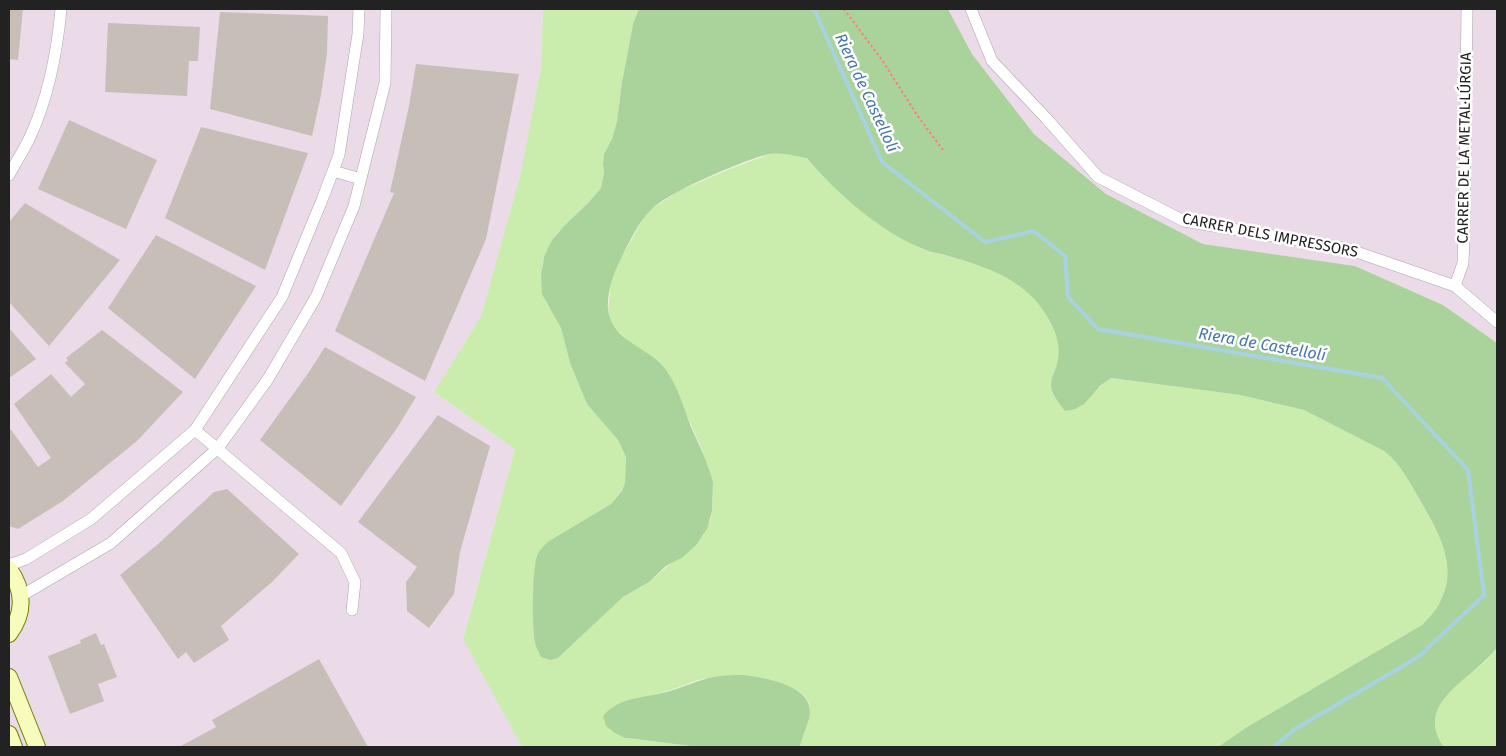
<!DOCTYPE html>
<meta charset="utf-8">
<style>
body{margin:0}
#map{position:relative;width:1506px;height:756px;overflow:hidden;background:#f2efe8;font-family:"Fira Sans",sans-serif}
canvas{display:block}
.frame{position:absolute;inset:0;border:10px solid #222;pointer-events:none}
</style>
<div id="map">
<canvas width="1506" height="756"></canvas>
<div class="frame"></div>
</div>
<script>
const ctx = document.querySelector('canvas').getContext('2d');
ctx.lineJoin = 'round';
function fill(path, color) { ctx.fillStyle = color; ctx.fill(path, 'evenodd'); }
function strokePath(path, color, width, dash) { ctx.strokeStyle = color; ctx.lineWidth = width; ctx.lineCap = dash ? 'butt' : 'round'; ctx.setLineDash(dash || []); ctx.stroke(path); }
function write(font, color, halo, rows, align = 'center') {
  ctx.font = font + ' "Fira Sans",sans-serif'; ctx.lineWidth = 5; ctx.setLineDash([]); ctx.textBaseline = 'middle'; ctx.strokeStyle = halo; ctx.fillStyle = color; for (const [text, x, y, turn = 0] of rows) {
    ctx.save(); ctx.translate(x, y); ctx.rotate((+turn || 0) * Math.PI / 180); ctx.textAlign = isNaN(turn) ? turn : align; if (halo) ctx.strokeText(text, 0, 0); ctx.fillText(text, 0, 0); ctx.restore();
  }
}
fill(new Path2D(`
 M9 9H543L541 67 521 172 481 316 434 392 515 449 463 638 522 747H9Z
 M948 9H1497V343L1443 305 1355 266 1203 244 1106 194 1034 134 972 54Z`), '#ebdae8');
fill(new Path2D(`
 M543 9H639L633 24 622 82 617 121 612 139 604 154 603 164 604 173 601 188 589 202 557 233 544 257 542 266 546 302 552 310 561 328 570 363 587 404 618 440 626 457 625 483 622 491 611 504 549 541 535 565 533 602 534 641 558 658 623 597 649 582 703 536 710 520 712 511 713 482 701 447 668 374 656 360 634 346 614 327 610 320 608 312 611 283 613 275 621 258 643 219 648 213 654 207 679 191 727 170 770 154 779 153 807 158C833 189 865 214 900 235 907 240 914 246 922 249 929 252 937 253 944 255 959 259 974 263 988 268 1020 280 1058 314 1059 350 1059 362 1054 372 1051 383L1092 394 1110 378 1240 395 1304 410 1384 451C1400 463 1410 483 1420 500 1438 532 1460 567 1439 604 1435 612 1428 618 1422 625L1247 727 1218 747H800C802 735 813 714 809 703 805 692 791 687 781 684 752 674 725 672 695 681 679 687 664 693 648 696L625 738 698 747H522L463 639 515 449 434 392 481 316 521 172 541 67Z
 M1497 647V747H1444C1419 710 1453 688 1479 667 1487 661 1492 654 1497 647Z`), '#caedad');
fill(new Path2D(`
 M639 9H948L972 54 1034 134 1106 194 1203 244 1355 266 1443 305 1497 343V647C1476 679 1412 700 1444 747H1218L1247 727 1422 625C1428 618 1435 612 1439 604 1460 567 1438 532 1420 500 1410 483 1400 463 1384 451L1304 410 1240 395 1111 378 1100 386 1084 404 1075 409 1065 411C1059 403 1052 395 1051 385 1051 377 1056 370 1057 363 1064 340 1048 314 1033 298 1009 273 976 264 945 255 938 253 929 252 923 249 881 232 835 192 807 158 795 156 781 152 769 154 744 160 671 191 653 208 638 222 628 244 619 263 612 276 604 303 610 318 618 341 646 348 662 365 677 382 683 406 691 427 698 442 705 457 710 472L713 482 712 511 707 529 696 545 683 557 666 566 649 582 623 597 558 658 550 660 541 657C539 652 536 648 535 643 532 629 532 569 537 556 539 550 544 546 549 541L611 504 622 491 625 483 626 457 618 440 587 404 570 363 561 328 542 294 541 275 544 257 552 240 563 227 589 202 601 188 604 173 603 164 604 154 612 139 617 121 622 82 633 24Z
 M744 675C765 678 812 685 810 713 809 723 802 736 800 747H698L635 739 625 738 615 733 606 726 603 716C622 695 644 699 670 691 684 687 698 680 713 677 723 675 734 675 744 675Z`), '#aad39c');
strokePath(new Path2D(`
 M814 9 882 162 985 242 1034 231 1065 256 1068 297 1098 329 1382 378 1468 470 1484 595 1418 657 1295 729 1273 747`), '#a8d2e1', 4);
fill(new Path2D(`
 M9 9H23L18 60 9 59Z
 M220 12 328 16 327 53 321 95 312 136 210 109Z
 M108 23 200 27 198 61H189L187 96 105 92Z
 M416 64 519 74 486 239 425 381 335 331 394 193 390 192 409 106Z
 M69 120 157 160 126 229 38 189Z
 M201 127 308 153 265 270 165 218Z
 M25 203 120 260 49 346 9 302V222Z
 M156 235 256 286 195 379 108 308Z
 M9 328 36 359 9 378Z
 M102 330 183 392 137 441 63 501 18 529 9 526V427L38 467 51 458 14 404 51 374 71 397 85 384 65 363 68 360 66 358Z
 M325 347 416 397 397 428 341 506 260 440 309 372Z
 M438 415 490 446 460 552 454 594 429 628 407 611 406 582 417 567 358 522Z
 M227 489 299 554 273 581 221 626 229 640 194 663 186 652 178 659 120 575 157 545 214 492Z
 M96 633 101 645 104 644 117 677 98 684 104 701 70 714 48 656 81 643 80 640Z
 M319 659 368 747H179L216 727 212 720Z`), '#c7bfb7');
const street = new Path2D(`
 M971 9 992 61 1046 118 1098 177 1184 221 1345 248 1455 286 1497 322
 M333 171 361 179
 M9 175C16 162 24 150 30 137 49 96 57 53 61 9
 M1455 286 1463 263 1464 237 1467 9
 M195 430 341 553 355 582 352 610
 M9 565 26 559 91 519 195 430 282 297 322 200 339 155 358 34 359 9
 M21 596 111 543 218 448 268 379 316 297 354 206 385 83 386 9`);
const secondary = new Path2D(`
 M9 569C24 590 25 613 9 634
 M9 677 37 747
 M9 734 14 747`);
strokePath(street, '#a9a9a9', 12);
strokePath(secondary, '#6e8100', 18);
strokePath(new Path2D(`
 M844 9 882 60 917 115 943 150`), '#ff816c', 2, [2.5, 2.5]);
strokePath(street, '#fff', 11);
strokePath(secondary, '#f7fcbc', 16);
write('15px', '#222', '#fff', [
 ["CARRER DE LA METAL·LÚRGIA",1465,148,-89],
 ["CARRER DELS IMPRESSORS",1270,236,11]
]);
write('italic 16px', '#4677af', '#fff', [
 ["Riera de Castellolí",866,93,65],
 ["Riera de Castellolí",1262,345,10]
]);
</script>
